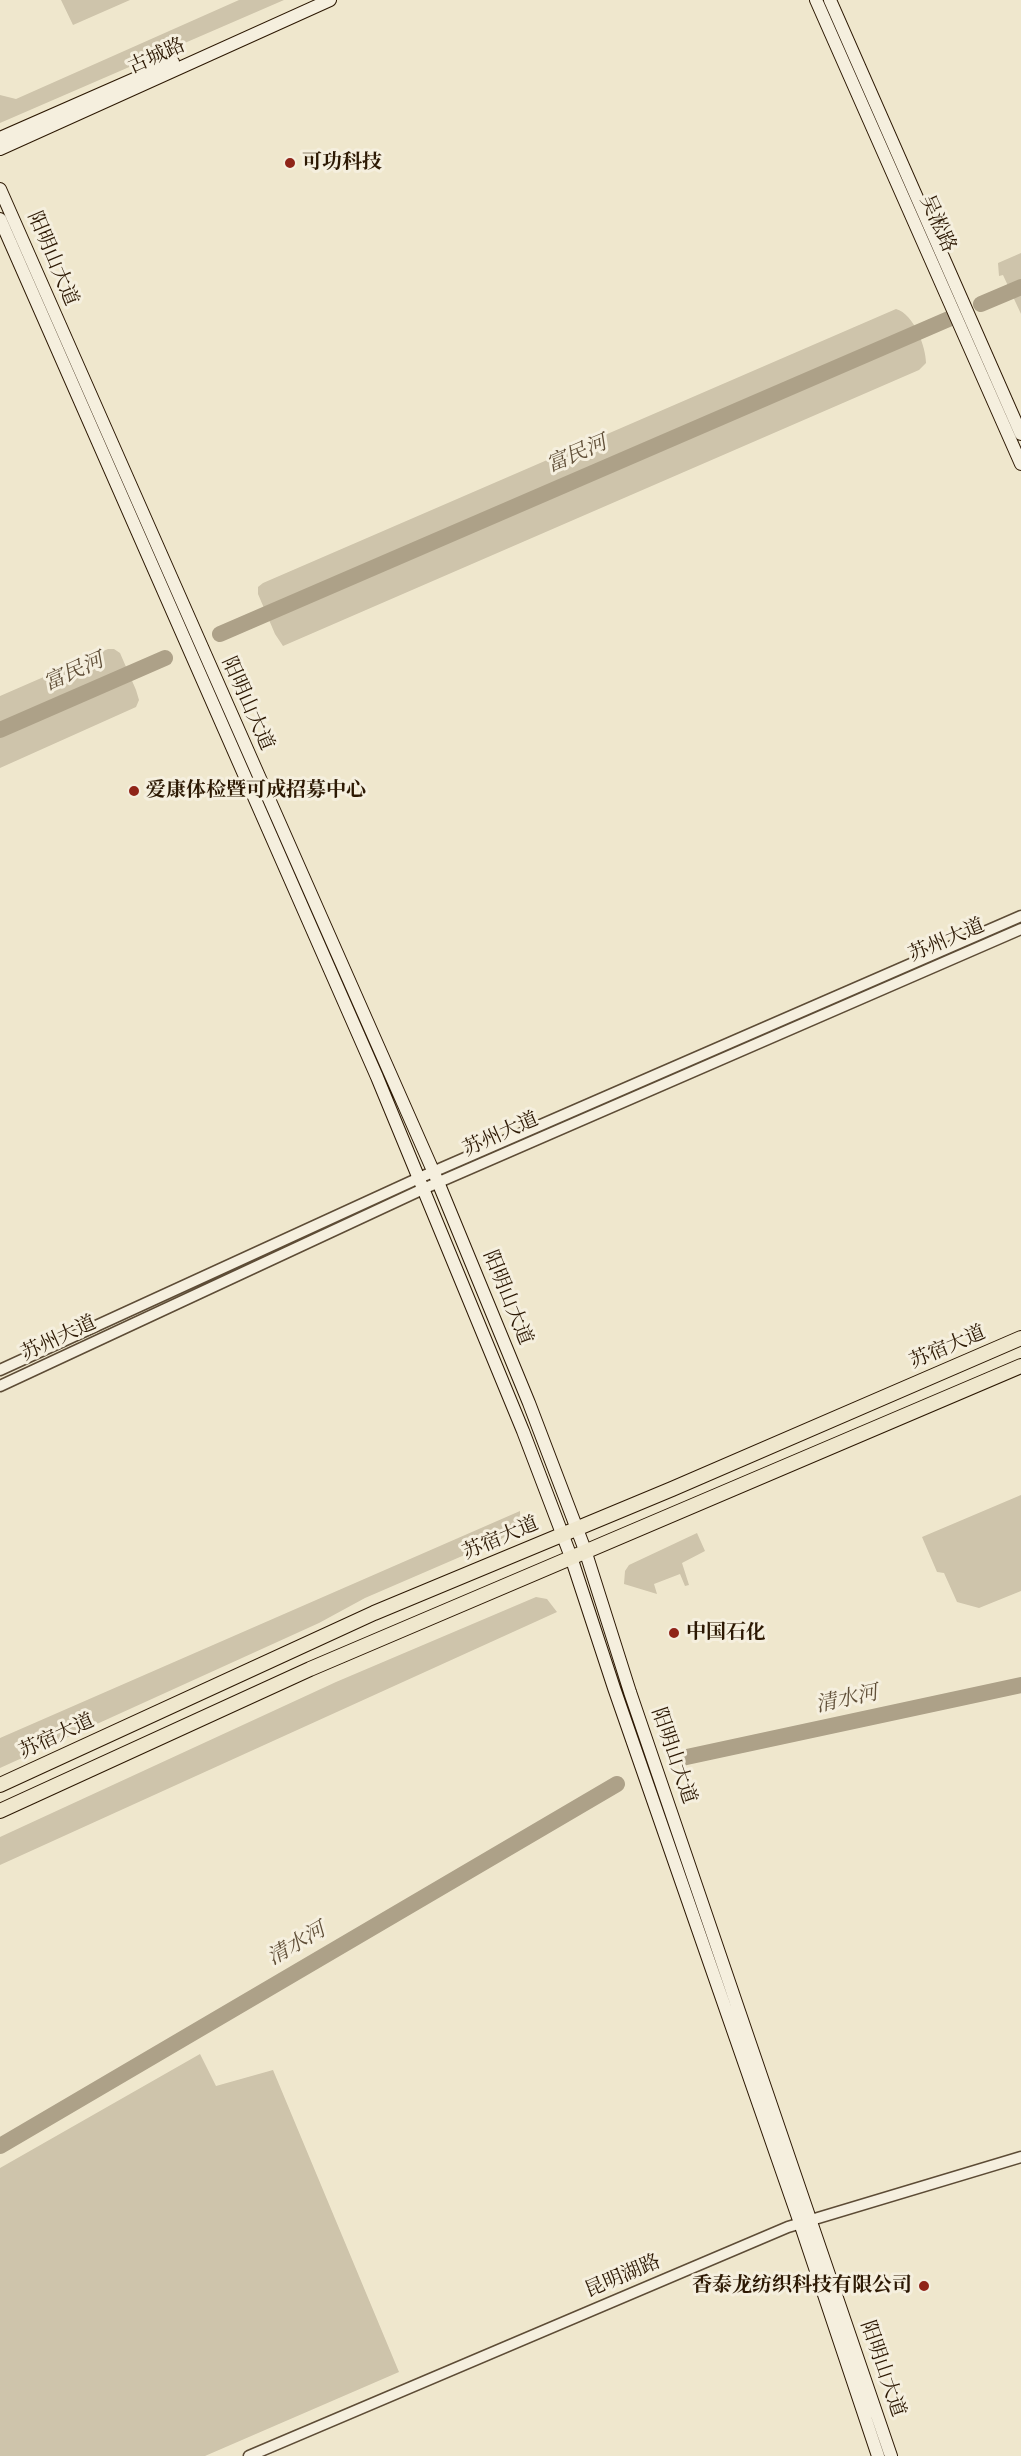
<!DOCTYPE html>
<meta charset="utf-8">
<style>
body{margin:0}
canvas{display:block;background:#efe7cd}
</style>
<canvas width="1021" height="2456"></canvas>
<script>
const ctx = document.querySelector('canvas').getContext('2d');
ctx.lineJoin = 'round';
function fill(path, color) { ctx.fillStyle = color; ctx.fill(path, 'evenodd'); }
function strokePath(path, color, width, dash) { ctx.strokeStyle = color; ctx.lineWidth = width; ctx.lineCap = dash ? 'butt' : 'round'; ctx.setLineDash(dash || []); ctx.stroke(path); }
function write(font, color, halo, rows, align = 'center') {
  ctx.font = font + ' "Libre Bodoni","Noto Serif SC",serif'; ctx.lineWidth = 6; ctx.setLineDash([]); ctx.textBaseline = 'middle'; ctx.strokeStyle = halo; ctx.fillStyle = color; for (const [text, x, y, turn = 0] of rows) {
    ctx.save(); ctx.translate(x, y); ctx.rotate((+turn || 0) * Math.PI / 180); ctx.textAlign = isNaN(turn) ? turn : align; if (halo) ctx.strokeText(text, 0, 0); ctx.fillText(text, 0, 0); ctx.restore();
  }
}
fill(new Path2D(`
 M61 0H130L73 25Z
 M239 0H284L0 123V95L16 99Z
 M1021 253V314L1003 275 999 276 998 263Z
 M896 309C914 314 926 347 926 363L919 370 283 646 275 634 258 594V587L263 583Z
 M108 649H114L120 653 136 690 139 700 136 707 0 768V696Z
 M1021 1495V1591L979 1608 957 1602 944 1573 937 1572 922 1537Z
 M520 1511C521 1528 511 1534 497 1541L365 1598 319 1623 0 1768V1738Z
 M697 1533 705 1551 682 1563 689 1585 685 1586 680 1574 654 1584 657 1594 624 1584 625 1571 629 1565Z
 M536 1597 547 1599 557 1612 0 1865V1837L336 1682Z
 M200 2054 216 2086 273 2070 399 2372 205 2456H0V2168Z`), '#cec4ab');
strokePath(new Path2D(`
 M981 304 1021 287
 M220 634 951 318
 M0 730 165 658
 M682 1758 1021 1685
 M0 2146 617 1784`), '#ada188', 16);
const tertiary = new Path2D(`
 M0 1370 419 1178 1021 916
 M0 1386 423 1189 1021 929
 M249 2456 788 2227 1021 2157`);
const secondary = new Path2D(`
 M816 0 1021 464
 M830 0 1021 434
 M0 138 173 62
 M0 149 330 0
 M0 189 438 1182 529 1403 585 1550 630 1692 891 2456
 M0 219 377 1077 523 1431 571 1557 614 1688 800 2223 878 2456`);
const primary = new Path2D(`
 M0 1785 374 1613 672 1489 1021 1338
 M0 1811 310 1669 1021 1366`);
strokePath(tertiary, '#5d4c36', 13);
strokePath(secondary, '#2c1803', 14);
strokePath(primary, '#2c1803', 16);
strokePath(tertiary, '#f5efde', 10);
strokePath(secondary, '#f5efde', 12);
strokePath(primary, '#efe7cd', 14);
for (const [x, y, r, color] of [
 [290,163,6,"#8f2418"],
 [134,791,6,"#8f2418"],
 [674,1633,6,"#8f2418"],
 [924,2286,6,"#8f2418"]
]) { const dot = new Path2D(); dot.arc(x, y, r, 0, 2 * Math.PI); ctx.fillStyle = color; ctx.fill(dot); strokePath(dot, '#f5efde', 2); }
write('20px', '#2c1803', '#f5efde', [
 ["古城路",157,57,-24],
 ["吴淞路",937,224,66],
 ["阳明山大道",52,259,67],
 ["阳明山大道",247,704,66],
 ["苏州大道",947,941,-23],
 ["苏州大道",501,1135,-24],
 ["阳明山大道",507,1298,68],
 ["苏州大道",59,1339,-25],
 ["苏宿大道",948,1348,-23],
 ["苏宿大道",501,1539,-23],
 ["苏宿大道",57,1737,-25],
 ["阳明山大道",673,1756,71],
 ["昆明湖路",623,2277,-23],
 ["阳明山大道",882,2369,71]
]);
write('bold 20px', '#2c1803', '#f5efde', [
 ["可功科技",302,163],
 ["爱康体检暨可成招募中心",146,791],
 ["中国石化",686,1633],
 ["香泰龙纺织科技有限公司",912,2286,"right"]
], 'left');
write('italic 21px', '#604f38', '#f5efde', [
 ["富民河",577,455,-23],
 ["富民河",74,673,-24],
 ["清水河",847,1700,-12],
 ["清水河",297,1945,-30]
]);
</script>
